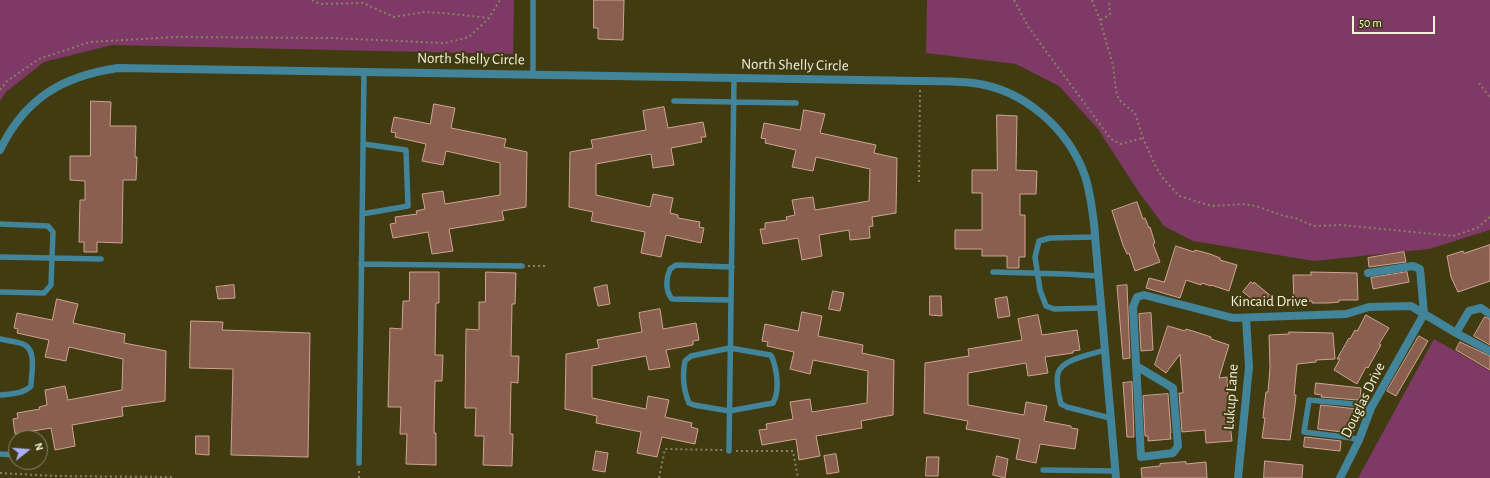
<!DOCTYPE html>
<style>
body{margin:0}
#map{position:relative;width:1490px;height:478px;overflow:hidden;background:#403b11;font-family:"Alegreya Sans",sans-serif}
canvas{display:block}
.north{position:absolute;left:8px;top:430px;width:40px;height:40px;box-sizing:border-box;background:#403b11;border:1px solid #888462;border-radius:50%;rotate:73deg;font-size:11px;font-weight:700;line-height:16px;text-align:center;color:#f4f1db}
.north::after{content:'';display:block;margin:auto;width:14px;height:18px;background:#acaffb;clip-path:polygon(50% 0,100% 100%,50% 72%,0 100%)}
.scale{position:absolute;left:1352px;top:16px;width:83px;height:18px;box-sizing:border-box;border:2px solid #f4f1db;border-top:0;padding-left:5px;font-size:12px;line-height:14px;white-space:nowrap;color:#f4f1db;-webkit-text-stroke:3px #403b11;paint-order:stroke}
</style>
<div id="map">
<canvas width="1490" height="478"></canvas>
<div class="north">N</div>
<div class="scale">50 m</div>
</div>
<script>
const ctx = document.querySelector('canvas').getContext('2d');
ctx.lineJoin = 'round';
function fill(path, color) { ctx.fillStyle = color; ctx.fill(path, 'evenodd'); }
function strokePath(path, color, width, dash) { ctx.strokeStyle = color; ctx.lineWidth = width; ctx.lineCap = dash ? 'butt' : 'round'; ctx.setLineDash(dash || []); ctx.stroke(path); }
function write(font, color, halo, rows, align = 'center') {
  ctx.font = font + ' "Alegreya Sans",sans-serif'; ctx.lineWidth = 4; ctx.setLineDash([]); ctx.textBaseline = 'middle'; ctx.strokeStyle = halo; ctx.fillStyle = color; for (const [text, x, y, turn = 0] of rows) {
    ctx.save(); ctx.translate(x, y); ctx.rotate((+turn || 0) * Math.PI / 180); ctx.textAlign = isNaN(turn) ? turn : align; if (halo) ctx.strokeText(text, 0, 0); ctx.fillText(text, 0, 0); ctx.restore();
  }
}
fill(new Path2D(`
 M0 0H514L513 54 112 45 44 62 6 92 0 101Z
 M927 0H1490V230L1429 249 1314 261 1193 241 1164 226 1138 191 1098 129 1059 86 1016 64 926 53Z
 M1434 339 1490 371V478H1358Z`), '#7e3967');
const building = new Path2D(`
 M594 0H624L623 40 598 39V28H594Z
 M91 101 111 102 110 126H136L135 157H137L136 180H123L122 243 97 242V252H84V242H79L80 200H85V181L70 180V156H90Z
 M434 104 455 108 451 128 506 139 504 147 527 152 526 207 502 211 504 220 449 229 453 251 432 254 428 232 393 238 390 224 396 223 395 217 417 214 416 211 425 209 422 194 443 191 445 204 500 195V163L446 151 443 165 422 161 426 144 395 137 396 133 391 132 394 117 430 124Z
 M664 107 668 128 703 122 706 137H701L702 142 671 148 674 165 653 168 651 154 596 164V195L650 207 653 194 673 198 670 213 678 215V218L700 222 699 227 704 228 701 243 666 235 661 257 641 253 645 232 591 221 593 212 569 207 570 152 593 148 591 140 646 130 643 111Z
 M804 110 825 114 820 133 876 145 874 153 897 158 896 213 872 217 873 226 869 227 870 238 850 240 849 230 819 235 822 256 802 260 798 238 763 244 760 229H765V223L787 220 786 217 795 215 792 200 813 197 815 210 869 201 870 169 816 157 813 171 792 167 796 150 765 143 766 139 761 138 764 123 800 130Z
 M997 115 1017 116 1016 170 1037 171 1036 194H1020V215H1025V257H1019V268H1007V256H982V249H955V230H982V193H972V170H997Z
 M1137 202 1143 219 1145 218 1149 228 1150 227 1155 243 1153 244 1160 262 1135 271 1129 253 1127 254 1123 245 1112 211Z
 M1490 245V281L1458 292 1451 277 1447 256 1463 251 1464 253Z
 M1176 246 1194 252 1195 250 1210 254 1220 258V260L1237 265 1229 291 1211 285V286L1202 283 1201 285 1186 280 1180 298 1146 288 1149 278 1164 282Z
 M1404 252 1406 262 1369 267 1368 258Z
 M410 272H439V303H436L435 355H443L442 381H435L434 433H436V465L406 464 407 434H400L401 407H388L390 328 402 329 403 301H409Z
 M486 272 516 273 515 304H512L511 356H519L518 383 511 382 510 434H513L512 466 483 465 484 436H475L476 408H465L466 329 479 330V302H485Z
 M1311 272 1357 273 1358 300H1339V302L1329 303H1312V301L1294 302 1293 275H1311Z
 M1407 272 1409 282 1373 289 1371 278Z
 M1251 282 1253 284 1254 282 1272 297 1270 299 1272 300 1266 307 1265 306 1264 308 1243 292Z
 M234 285 235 298 218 299 216 287Z
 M607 285 610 304 598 306 594 288Z
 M1127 285 1130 358 1123 359 1117 286Z
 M833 291 844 293 840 311 829 309Z
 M930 296H941L942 316 930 315Z
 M1007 297 1010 316 998 318 995 299Z
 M57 299 78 304 73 323 125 334 124 343 166 351 165 401 122 407 123 416 72 425 75 446 55 450 51 428 15 434 13 419 18 418 17 413 40 409 39 407 47 405 45 390 65 386 68 400 122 390 123 359 69 347 66 361 45 357 49 340 17 333 18 329 14 328 17 313 52 320Z
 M660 309 663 329 696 323 699 340 693 341V345L666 350 670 367 649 370 646 356 592 366V398L646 409 648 396 669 400 665 417 692 423 691 427 698 429 695 444 662 437 657 457 637 453 641 432 596 423 597 416 565 409 566 354 599 348 597 340 642 332 639 313Z
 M802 312 822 316 818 336 863 345 862 353 894 360 893 415 861 421 862 428 816 436 820 456 799 460 796 439 762 445 759 430 767 429 766 424 793 419 790 402 810 399 812 412 867 403 868 371 813 360 810 374 790 369 794 352 767 346 768 342 762 341 765 324 798 331Z
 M1151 313 1153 350 1141 351 1139 314Z
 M1038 315 1042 335 1077 330 1080 350 1073 351V353L1045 357 1048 373 1028 376 1026 363 968 373V405L1024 415 1026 402 1047 406 1044 421 1071 426V428L1078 429 1075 449 1040 444 1036 463 1016 459 1020 439 966 429 968 421 924 413 925 363 969 356 968 349 1022 340 1018 319Z
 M1366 315 1389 328 1379 344 1381 345 1373 359 1368 368 1366 367 1357 384 1334 370 1340 359H1337L1349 338 1350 339 1355 330 1357 331Z
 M1485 317 1490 319V345L1474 336Z
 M191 321 223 322 222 330 310 333 308 457 231 455 233 369 190 368Z
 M1168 326 1185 331 1186 329 1196 332 1211 337V339L1229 345 1219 378 1227 377 1228 396H1230L1232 408V422L1230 423 1232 441 1206 443 1205 430 1182 432 1179 393H1183L1180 354 1166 373 1155 365Z
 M1289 332 1333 333 1335 359 1316 360V362L1297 364 1294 395H1296L1295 405 1290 440 1262 438 1265 418H1263L1264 408 1266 392H1268L1270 367 1269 335 1289 334Z
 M1419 336 1428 341 1396 396 1387 391Z
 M1460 342 1490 356V370L1456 350Z
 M1132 382 1134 437H1127L1123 383Z
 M1316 383 1361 388 1360 399H1358V400L1321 397 1322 395 1315 394Z
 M1168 394 1171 433H1170L1171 439 1148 441V436H1145L1143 396Z
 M1321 405 1357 409 1354 431 1342 430V432L1318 429Z
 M196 436H209V455L196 454Z
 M1305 437 1341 441 1340 451 1304 447Z
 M596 451 608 453 605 472 593 470Z
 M836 454 839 472 827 474 824 456Z
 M997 456 1008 459 1005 478 993 475Z
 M927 457H939L938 476H926Z
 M1265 461 1303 465 1302 478H1264Z
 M1186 462V464L1206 462 1207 478H1142L1141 468 1160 466V464Z`);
fill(building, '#895f4f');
strokePath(building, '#d0a391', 1);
strokePath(new Path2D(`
 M312 0 320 4 363 3 394 17 424 12 444 13 488 18
 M1014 0 1029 28 1110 138 1120 144 1143 138
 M1092 0 1100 20 1113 65 1116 91 1119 100 1135 113 1143 138 1155 165 1162 177 1179 196 1212 206 1242 204 1256 206 1284 216 1295 218 1314 226 1342 225 1453 236 1477 228 1490 217
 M1101 20 1110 14 1109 0
 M1479 83 1490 98
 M0 90 7 81 39 59 90 42 176 37 330 38 445 43 469 37 489 18 500 0
 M919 182 920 90
 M528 266H547
 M736 451H793L798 478
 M359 471V478
 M0 473 55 476 174 477
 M659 478 665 449 722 450`), '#878361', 2, [2, 3]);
strokePath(new Path2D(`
 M533 75V0
 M674 101 796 103
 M362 214 408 206 406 150 363 144
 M0 224 48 226 53 232 51 285 44 293 0 292
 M1095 237 1050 238 1039 241 1035 257 1040 290 1046 306 1054 309 1101 308
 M0 257 101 259
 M361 264 522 266
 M993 272 1065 274 1099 276
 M731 300 672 299C665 291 666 278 670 269L676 265 732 267
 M0 339C7 341 19 341 25 345 37 352 31 375 31 386 23 394 11 394 0 395
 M730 348 770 355 772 357C777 370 780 391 773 403L729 411 694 405 689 403C683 389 682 376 685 361L691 356Z
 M1105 350C1093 354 1062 359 1058 373 1056 381 1059 396 1061 404L1067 407 1110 418
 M1359 440 1352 438 1304 432 1309 400 1365 405 1371 408
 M729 451 734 78
 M0 454 16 455
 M40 455H43
 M359 463 364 72
 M1043 470 1115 471`), '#42859b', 5.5);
strokePath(new Path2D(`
 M0 150C25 98 63 76 118 68L921 81C938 81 956 81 973 83 1023 89 1068 128 1085 176 1090 191 1092 208 1094 224L1116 478
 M1368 273 1413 266 1420 269 1424 314
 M1456 333 1469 311 1481 308 1490 314
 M1138 367 1173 388 1178 446 1173 453 1141 457 1133 307 1137 297 1144 295 1233 318 1346 314 1369 307 1411 306 1456 333 1490 351
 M1238 478 1249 367 1246 318
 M1340 478 1359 440 1371 408 1424 314`), '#42859b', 8);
write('15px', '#f4f1db', '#403b11', [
 ["North Shelly Circle",471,59,1],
 ["North Shelly Circle",795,65,1],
 ["Kincaid Drive",1269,301],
 ["Lukup Lane",1231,397,-86],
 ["Douglas Drive",1363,400,-64]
]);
</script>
